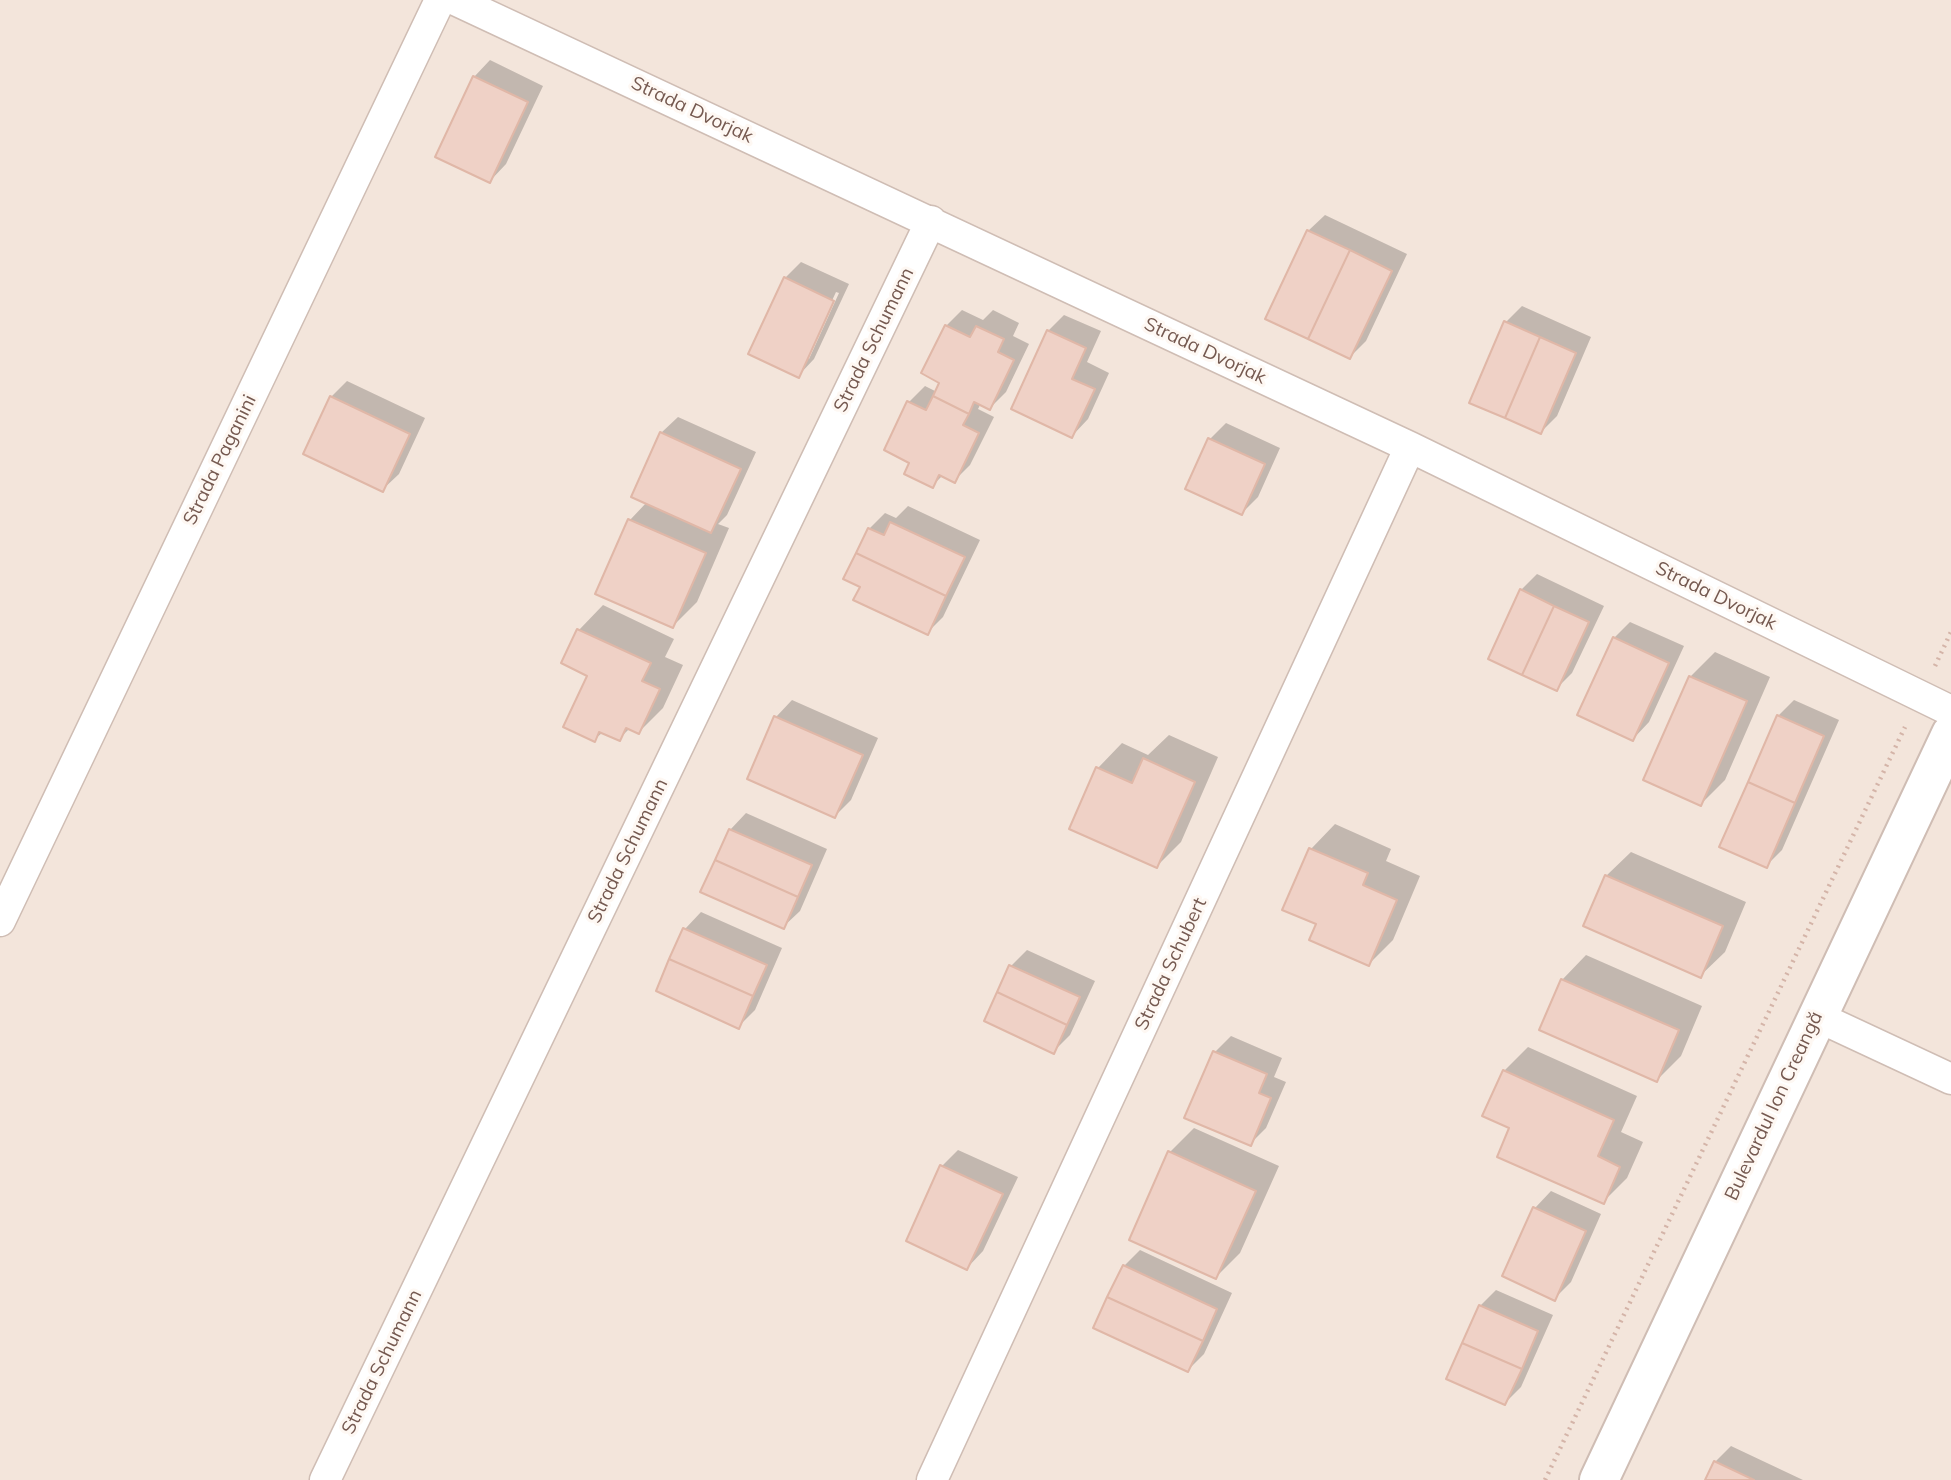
<!DOCTYPE html>
<meta charset="utf-8">
<style>
body{margin:0}
canvas{display:block;background:#fbf4ec}
</style>
<canvas width="1951" height="1480"></canvas>
<script>
const ctx = document.querySelector('canvas').getContext('2d');
ctx.lineJoin = 'round';
function fill(path, color) { ctx.fillStyle = color; ctx.fill(path, 'evenodd'); }
function strokePath(path, color, width, dash) { ctx.strokeStyle = color; ctx.lineWidth = width; ctx.lineCap = dash ? 'butt' : 'round'; ctx.setLineDash(dash || []); ctx.stroke(path); }
function write(font, color, halo, rows, align = 'center') {
  ctx.font = font + ' Mulish,sans-serif'; ctx.lineWidth = 6; ctx.setLineDash([]); ctx.textBaseline = 'middle'; ctx.strokeStyle = halo; ctx.fillStyle = color; for (const [text, x, y, turn = 0] of rows) {
    ctx.save(); ctx.translate(x, y); ctx.rotate((+turn || 0) * Math.PI / 180); ctx.textAlign = isNaN(turn) ? turn : align; if (halo) ctx.strokeText(text, 0, 0); ctx.fillText(text, 0, 0); ctx.restore();
  }
}
fill(new Path2D(`
 M0 0H1951V1480H0Z`), '#f3e5db');
fill(new Path2D(`
 M490 60 543 86 506 164 490 181 437 156 474 77Z
 M1325 215 1407 254 1366 341 1350 357 1308 231Z
 M801 262 849 284 814 359 798 376 785 278ZM836 292 839 293 809 359H805Z
 M1522 306 1591 337 1557 416 1541 432 1506 322Z
 M962 310 983 320 993 310 1019 323 1013 336 1029 344 1006 392 990 408 981 403 978 409 994 417 970 465 954 481 943 475 932 486 912 462 909 402 925 386 937 392 942 382 946 326Z
 M1064 315 1101 331 1087 362 1109 373 1088 419 1072 436 1048 331Z
 M347 381 425 418 399 474 382 490 331 397Z
 M678 417 756 452 727 515 718 524 729 528 697 602 673 626 598 593 630 520 647 502 661 433Z
 M1226 423 1280 448 1258 497 1242 513 1210 439Z
 M908 506 980 540 943 617 927 633 862 586 869 529 885 513 896 518Z
 M1537 574 1604 606 1572 673 1556 689 1521 590Z
 M603 605 674 639 665 657 683 665 663 708 639 732 630 728 619 739 603 732 594 740 589 675 563 663 579 630Z
 M1630 622 1684 646 1649 722 1633 739 1614 638Z
 M1715 652 1770 677 1725 780 1701 804 1645 780 1690 677Z
 M792 700 878 738 851 800 835 816 749 778 776 717Z
 M1794 700 1839 720 1782 850 1766 866 1778 716Z
 M1169 735 1218 757 1181 842 1157 866 1071 828 1098 768 1122 743 1148 755Z
 M746 813 827 849 800 911 783 927 730 830Z
 M1335 824 1391 849 1386 861 1420 876 1393 940 1369 964 1318 923 1285 909 1311 849Z
 M1631 852 1746 902 1725 952 1700 976 1606 876Z
 M701 912 782 948 755 1010 739 1026 658 990 685 929Z
 M1027 950 1095 981 1070 1035 1053 1052 1011 966Z
 M1586 955 1702 1006 1681 1056 1657 1080 1562 980Z
 M1231 1036 1282 1058 1274 1077 1286 1082 1266 1128 1250 1144 1215 1052Z
 M1528 1047 1637 1096 1621 1132 1643 1142 1627 1178 1603 1202 1512 1128 1504 1071Z
 M1194 1128 1279 1166 1240 1253 1216 1277 1131 1239 1170 1152Z
 M958 1150 1018 1177 983 1251 967 1268 942 1166Z
 M1551 1191 1601 1214 1571 1282 1555 1298 1504 1275 1535 1208Z
 M1140 1250 1232 1293 1204 1354 1188 1370 1124 1266Z
 M1496 1290 1553 1315 1521 1387 1505 1403 1480 1306Z
 M1731 1446 1803 1480H1707L1715 1462Z`), '#0003');
const building = new Path2D(`
 M473 76 528 102 490 183 435 157Z
 M1307 230 1350 250 1308 339 1265 319Z
 M1350 250 1392 271 1350 359 1308 339Z
 M784 277 834 301 799 378 748 354Z
 M1504 321 1540 337 1505 418 1469 403Z
 M945 325 970 337 976 326 1004 339 998 352 1014 360 990 410 974 402 969 414 933 396 939 383 921 373Z
 M1047 330 1086 348 1072 379 1095 389 1072 438 1011 409Z
 M1540 337 1576 353 1541 434 1505 418Z
 M330 396 410 434 383 492 303 454Z
 M933 396 969 414 963 425 979 433 955 483 939 475 933 488 904 474 909 463 884 450 907 401 926 410Z
 M660 432 741 469 711 533 631 497Z
 M1208 438 1265 464 1242 515 1185 489Z
 M628 519 706 553 673 628 595 594Z
 M890 522 965 557 946 596 856 553 868 528 884 535Z
 M856 553 946 596 928 635 853 600 860 587 843 579Z
 M1520 589 1554 606 1522 675 1488 659Z
 M1554 606 1589 622 1557 691 1522 675Z
 M577 629 651 663 642 681 660 689 639 734 626 728 620 741 599 732 595 742 563 727 587 676 561 663Z
 M1613 637 1669 663 1633 741 1577 715Z
 M1689 676 1747 701 1701 806 1643 780Z
 M1777 715 1824 736 1795 803 1748 782Z
 M774 716 863 755 835 818 747 779Z
 M1143 758 1195 782 1157 868 1069 829 1096 767 1132 783Z
 M1748 782 1795 803 1767 868 1719 847Z
 M729 829 812 865 798 897 715 860Z
 M1309 848 1368 873 1363 885 1397 900 1369 966 1309 940 1316 924 1282 910Z
 M715 860 798 897 784 929 700 892Z
 M1605 875 1723 926 1701 978 1583 926Z
 M683 928 767 965 753 996 669 959Z
 M669 959 753 996 739 1029 656 991Z
 M1009 965 1080 997 1067 1025 997 992Z
 M1561 979 1679 1030 1657 1082 1539 1030Z
 M997 992 1067 1025 1054 1054 984 1021Z
 M1213 1051 1267 1074 1259 1093 1271 1098 1251 1146 1184 1118Z
 M1503 1070 1614 1120 1598 1156 1620 1167 1604 1204 1497 1157 1509 1128 1482 1116Z
 M1168 1151 1256 1191 1216 1279 1129 1240Z
 M940 1165 1003 1194 967 1270 906 1241Z
 M1533 1207 1586 1231 1555 1301 1502 1276Z
 M1123 1265 1217 1309 1203 1341 1107 1297Z
 M1107 1297 1203 1341 1188 1372 1093 1328Z
 M1479 1305 1538 1331 1522 1369 1462 1343Z
 M1462 1343 1522 1369 1505 1405 1446 1379Z
 M1714 1461 1754 1480H1705Z`);
fill(building, '#efd1c6');
strokePath(building, '#e0b7a7', 2);
const minor = new Path2D(`
 M455 0 1410 447 1951 711
 M0 921 440 0
 M1816 1016 1951 1079
 M325 1480 931 221
 M932 1480 1410 447`);
const tertiary = new Path2D(`
 M1599 1480 1951 734`);
strokePath(minor, '#cfbdb4', 33);
strokePath(tertiary, '#cfbdb4', 42);
strokePath(new Path2D(`
 M1935 666 1951 632
 M1545 1480 1905 727`), '#d4b4a8', 4.5, [2, 5]);
strokePath(minor, '#fff', 30);
strokePath(tertiary, '#fff', 38);
write('19px', '#755950', '#fef8f3', [
 ["Strada Dvorjak",692,110,25],
 ["Strada Schumann",874,340,-64],
 ["Strada Dvorjak",1205,351,25],
 ["Strada Paganini",220,460,-64],
 ["Strada Dvorjak",1716,596,26],
 ["Strada Schumann",628,851,-64],
 ["Strada Schubert",1171,964,-65],
 ["Bulevardul Ion Creangă",1774,1106,-65],
 ["Strada Schumann",382,1362,-64]
]);
</script>
